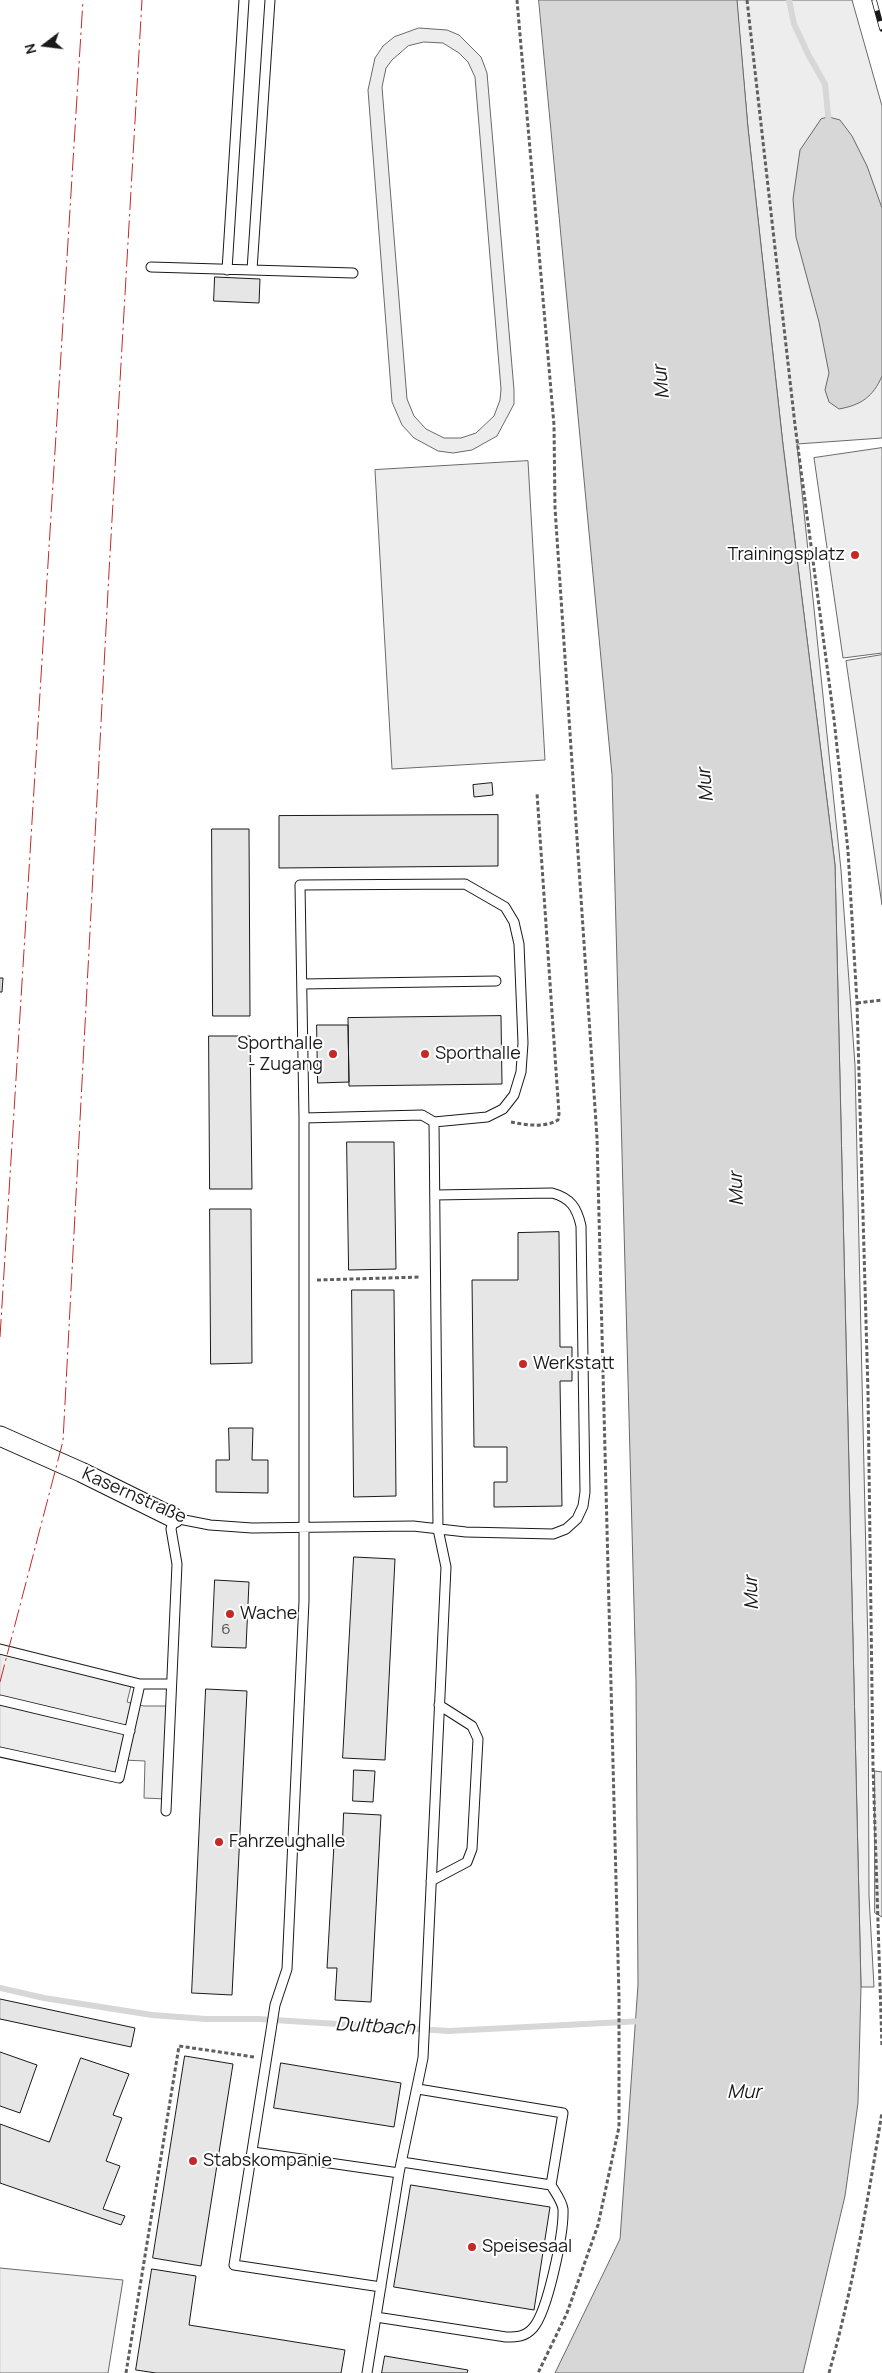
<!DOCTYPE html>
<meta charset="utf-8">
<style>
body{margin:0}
#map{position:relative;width:882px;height:2373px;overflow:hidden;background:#fff;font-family:Manrope,sans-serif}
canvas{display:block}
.north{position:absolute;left:20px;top:20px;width:50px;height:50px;-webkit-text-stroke:4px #fff;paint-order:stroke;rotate:255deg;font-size:14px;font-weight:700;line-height:20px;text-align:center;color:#1a1a1a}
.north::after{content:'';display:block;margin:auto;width:18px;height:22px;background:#1a1a1a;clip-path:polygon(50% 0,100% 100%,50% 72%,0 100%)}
</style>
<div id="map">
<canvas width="882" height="2373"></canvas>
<div class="north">N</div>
</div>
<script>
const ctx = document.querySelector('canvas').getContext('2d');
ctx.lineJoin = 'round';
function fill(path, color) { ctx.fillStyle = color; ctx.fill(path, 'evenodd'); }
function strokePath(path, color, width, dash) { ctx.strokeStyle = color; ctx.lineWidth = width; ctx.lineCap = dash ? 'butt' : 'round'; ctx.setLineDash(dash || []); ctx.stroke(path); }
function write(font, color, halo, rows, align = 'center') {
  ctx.font = font + ' Manrope,sans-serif'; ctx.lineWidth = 4; ctx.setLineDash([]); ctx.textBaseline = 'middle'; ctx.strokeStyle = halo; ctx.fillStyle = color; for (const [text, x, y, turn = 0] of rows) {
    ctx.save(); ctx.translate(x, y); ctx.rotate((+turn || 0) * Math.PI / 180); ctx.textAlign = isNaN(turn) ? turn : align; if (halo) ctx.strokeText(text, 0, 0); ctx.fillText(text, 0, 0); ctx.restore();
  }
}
const built = new Path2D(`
 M737 0H852L882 106V438L797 444 841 870 855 1065 868 1649 869 1896 874 1987H861L835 865 783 445 748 128Z
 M419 28 447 30 459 35 481 57 487 73 514 390V404L497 436 472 450 453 453 438 451 414 438 402 425 392 402 368 90 375 58 383 46 394 37ZM424 42 443 43 459 53 468 62 475 77 501 389 500 400 494 416 476 433 461 438H444L426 429 414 416 407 399 382 87 386 68 392 60 408 46Z
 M882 448V653L843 658 814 458Z
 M528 461 545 760 392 769 375 470Z
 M882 655V905L846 661Z
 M0 1649 132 1682 127 1702 144 1706H170L166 1799 144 1798 145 1761 123 1760 119 1778 0 1752Z
 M875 1771 882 1772V1917L875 1913Z
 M0 2268 123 2280 108 2373H0Z`);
fill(built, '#ededed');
strokePath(built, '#6a6a6a', 1);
const water = new Path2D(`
 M539 0H737L748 128 783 445 835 865 861 1987 858 2103 845 2196 803 2373H555L620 2239 638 1985 636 1681 612 775Z
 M829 117 840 120 852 136 867 166 882 208V376C873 397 861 405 839 409L829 402 825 390 829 373 819 322 796 237 793 199 800 150 821 119Z`);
fill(water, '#d7d7d7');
strokePath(water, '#6a6a6a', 1);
strokePath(new Path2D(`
 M789 0 794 24 809 56 825 84 829 124
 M0 1988 44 1998 152 2015 206 2019H258L449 2031 643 2021`), '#d7d7d7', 6);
const building = new Path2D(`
 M215 277 260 279 259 303 214 301Z
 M492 783 493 795 474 797 473 785Z
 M498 815V866L279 868V816Z
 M212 829H249L250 1016H213Z
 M0 978H3L2 992H0Z
 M501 1016 502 1084 349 1086 348 1018Z
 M317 1025H348L349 1082 318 1083Z
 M209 1036H250L252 1189H210Z
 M347 1142H394L396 1269 349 1270Z
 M210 1209H251L252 1363 211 1364Z
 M559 1232 560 1347H572V1381H560L562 1506 494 1507V1482H507V1447H474L472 1280H518V1233Z
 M352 1290H394L396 1496 354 1497Z
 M229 1428H253L252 1460H268V1493L216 1492V1460H229Z
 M354 1557 395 1559 385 1760 343 1758Z
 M215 1580 249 1582 246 1648 212 1647Z
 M206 1689 247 1691 232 1995 192 1993Z
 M354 1770 375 1771 373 1802 353 1801Z
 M344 1813 381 1815 371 2002 335 2000 337 1968H327L334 1844H342Z
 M0 1999 135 2028 131 2047 0 2019Z
 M0 2052 37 2065 20 2113 0 2106Z
 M185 2056 233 2064 201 2266 153 2258Z
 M81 2058 129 2074 113 2115 122 2118 106 2161 120 2166 103 2209 125 2216 121 2225 0 2183V2124L49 2142Z
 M281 2063 401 2083 394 2127 274 2108Z
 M411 2185 550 2207 534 2310 394 2287Z
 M152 2269 196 2276 189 2325 345 2350 341 2373H156L136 2370Z
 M385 2356 468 2370 467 2373H382Z`);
fill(building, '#e6e6e6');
strokePath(building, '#1a1a1a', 1);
const service = new Path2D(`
 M151 267 353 273
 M227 270 244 0
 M252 270 270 0
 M302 984 496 981
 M304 1118 422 1115 434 1122 438 1529 446 1567 423 2058 399 2173 367 2373
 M0 1649 140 1684
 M0 1700 130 1731
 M0 1752 119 1778 140 1684H171
 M166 1811 177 1564 171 1529 174 1518 210 1525 252 1528 413 1526 466 1532 553 1534 566 1529 577 1519 583 1506 585 1492 581 1226C577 1208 571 1198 552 1193L435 1195
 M431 1881 467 1862 472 1849 478 1739 472 1726 439 1705
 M253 2152 399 2173
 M402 2162 551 2185 563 2113 418 2089
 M381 2287 234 2265 275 2005 287 1969 304 1601V1118L300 885 465 884 505 907 514 922 519 944 523 1043 521 1072 514 1095 503 1109 487 1117 434 1122
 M376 2317 506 2337C517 2337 525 2337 533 2328 548 2311 564 2232 563 2209 562 2201 555 2192 551 2185`);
const minor = new Path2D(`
 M0 1436 81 1472 174 1518`);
strokePath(service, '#1a1a1a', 11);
strokePath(minor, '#1a1a1a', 21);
strokePath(new Path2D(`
 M517 0 554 425 555 508 597 1138 619 1997V2127L598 2225 567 2313 538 2373
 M747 0 795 425 834 719 848 851 857 1003 868 1392 873 1766 882 2047
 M857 1003 882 1000
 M511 1122C526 1125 544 1128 558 1120L559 1114 537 793
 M317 1280 421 1277
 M126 2373 179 2046 254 2057
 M829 2373C853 2287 868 2200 882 2112`), '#5f5f5f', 3, [4, 2.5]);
strokePath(service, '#fff', 9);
strokePath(minor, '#fff', 19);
const rail = new Path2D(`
 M874 0 882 29`);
strokePath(rail, '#1a1a1a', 5.5);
strokePath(rail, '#fff', 4, [11]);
strokePath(new Path2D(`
 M0 1337 83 0
 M0 1682 63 1441 109 572 142 0`), '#c62828', 1, [18, 4, 2.5, 4]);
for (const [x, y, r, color] of [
 [855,555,5,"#c62828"],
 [333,1054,5,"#c62828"],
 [425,1054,5,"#c62828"],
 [523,1364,5,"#c62828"],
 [230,1614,5,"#c62828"],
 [219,1842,5,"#c62828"],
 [193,2161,5,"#c62828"],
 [472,2247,5,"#c62828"]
]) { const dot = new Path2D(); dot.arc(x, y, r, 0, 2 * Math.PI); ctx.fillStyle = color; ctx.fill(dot); strokePath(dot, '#fff', 2); }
write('15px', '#4d4d4d', null, [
 ["6",226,1630]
]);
write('18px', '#1a1a1a', '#fff', [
 ["Trainingsplatz",845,555,"right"],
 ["Sporthalle",323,1044,"right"],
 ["- Zugang",323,1065,"right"],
 ["Sporthalle",435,1054],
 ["Werkstatt",533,1364],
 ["Wache",240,1614],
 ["Fahrzeughalle",229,1842],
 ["Stabskompanie",203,2161],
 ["Speisesaal",482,2247]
], 'left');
write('18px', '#1a1a1a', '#fff', [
 ["Kasernstraße",134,1496,24]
]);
write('italic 19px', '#1a1a1a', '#fff', [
 ["Mur",662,382,-96],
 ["Mur",706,785,-96],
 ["Mur",737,1189,-92],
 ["Mur",752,1593,-92],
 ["Dultbach",375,2027,3],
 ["Mur",744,2093]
]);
</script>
